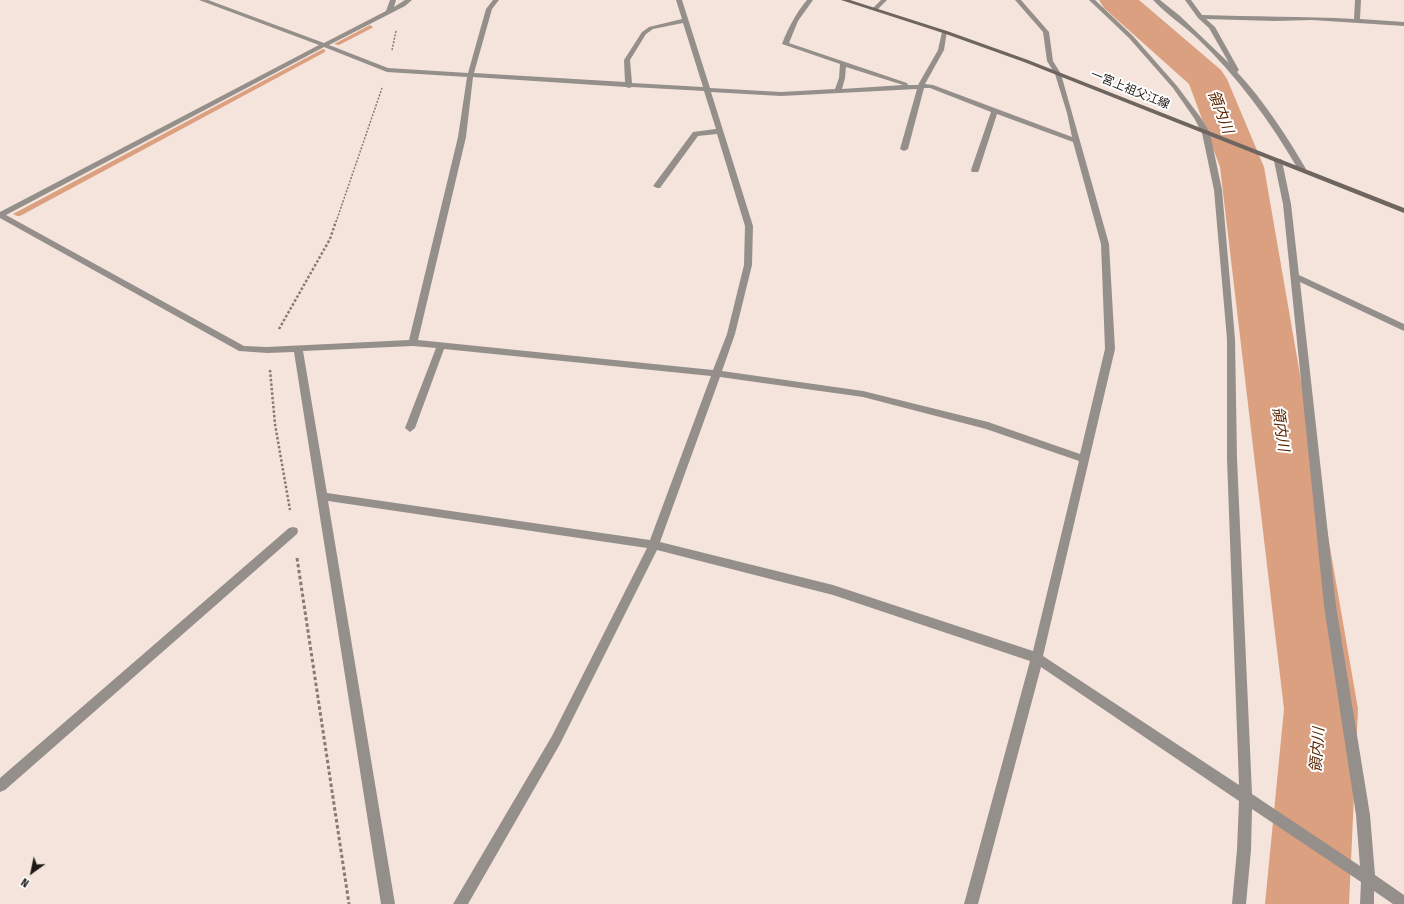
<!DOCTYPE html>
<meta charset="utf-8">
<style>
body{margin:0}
#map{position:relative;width:1404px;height:904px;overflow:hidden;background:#f4e4db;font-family:"Fira Sans Condensed",sans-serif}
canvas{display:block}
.north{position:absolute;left:12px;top:852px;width:40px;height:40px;-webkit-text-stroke:3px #fff;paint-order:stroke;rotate:213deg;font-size:11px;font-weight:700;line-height:16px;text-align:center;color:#1d1815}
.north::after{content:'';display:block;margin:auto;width:14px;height:18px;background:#1d1815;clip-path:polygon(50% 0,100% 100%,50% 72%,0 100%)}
</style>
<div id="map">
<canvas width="1404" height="904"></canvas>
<div class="north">N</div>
</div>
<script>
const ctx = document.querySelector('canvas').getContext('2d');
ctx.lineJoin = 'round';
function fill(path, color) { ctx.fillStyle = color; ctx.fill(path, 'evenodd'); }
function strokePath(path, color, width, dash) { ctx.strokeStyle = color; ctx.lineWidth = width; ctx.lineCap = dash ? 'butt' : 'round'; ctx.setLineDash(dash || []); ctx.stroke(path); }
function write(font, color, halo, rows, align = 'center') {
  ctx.font = font + ' "Fira Sans Condensed","Noto Sans JP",sans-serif'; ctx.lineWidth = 4; ctx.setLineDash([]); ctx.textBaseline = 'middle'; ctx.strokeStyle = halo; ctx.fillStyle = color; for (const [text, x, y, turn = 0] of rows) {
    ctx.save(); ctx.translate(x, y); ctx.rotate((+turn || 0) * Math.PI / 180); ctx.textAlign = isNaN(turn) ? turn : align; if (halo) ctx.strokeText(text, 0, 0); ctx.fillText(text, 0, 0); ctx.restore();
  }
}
fill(new Path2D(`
 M370 25 373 27 372 28 339 45 334 44Z
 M323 49 325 50V52L20 216H17L13 214Z`), '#dba080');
fill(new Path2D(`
 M1099 0H1139L1221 70 1227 79 1264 167 1358 709 1349 904H1265L1284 709 1220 167 1189 84 1104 8Z`), '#dba080');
strokePath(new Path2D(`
 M392 50 396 31
 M336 222 382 88`), '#857b75', 1.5, [2, 1.5]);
strokePath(new Path2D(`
 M279 329 330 239 336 221
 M270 370 275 424 290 510`), '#857b75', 2.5, [2.5, 2]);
strokePath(new Path2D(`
 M297 558 349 904`), '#857b75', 3, [3.5, 2.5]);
fill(new Path2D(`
 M199 0H208L324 43 386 11 390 0H396L394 7 405 0H412L405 6 329 45 388 68 468 73 486 9 493 0H499L492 9 474 73 625 82 624 60 642 32 649 27 682 19 676 0H682L710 88 781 92 835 89 839 78 840 64 782 44C788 28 796 13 807 0H813L798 21 789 43 907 83 908 85H918L938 50 942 32 947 31 944 50 925 84 933 85 1072 137 1067 113 1055 74 1047 61 1043 32 1015 0H1021L1049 32 1053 61 1061 74 1109 244 1115 349 1043 656 1239 785 1227 459V339L1214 190 1202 133 1194 118 1173 88 1129 38 1089 0H1095L1133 36 1177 86 1201 118 1210 133 1222 190 1235 339 1237 459 1252 794 1360 866 1356 815 1324 606 1283 204 1274 161 1275 159H1281L1282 161 1291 204 1299 275 1404 324V331L1300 282 1336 606 1370 815 1375 875 1404 895V904H1393L1374 891V904H1360L1361 882 1252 809 1251 850 1246 904H1232L1237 850 1239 801 1041 667 978 904H964L1030 661 833 595 657 550 560 744 468 904H453L552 736 647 548 328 501 395 904H381L294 352 267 353 239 351 0 218V212L319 45ZM683 23 703 87 632 83 630 60 646 34 653 29ZM324 47 387 72 467 77 458 137 409 340 267 347 244 346 6 215ZM846 67 903 85 842 89 845 78ZM473 77 626 87 629 88 632 87 704 91 716 129 693 132 653 186 657 188H660L698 136 717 134 745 226 744 265 727 334 713 370 418 340 466 137ZM924 88H930L991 112 971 170 972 172H978L979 170 997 114 1073 142 1101 244 1105 349 1080 454 988 422 863 391 722 371 735 334 752 265 753 226 711 92 781 96 917 89 900 149 904 151 908 149ZM413 346 436 348 405 428 410 432 415 428 444 349 711 376 650 540 327 493 303 351ZM720 377 863 397 986 429 1079 461 1033 651 833 585 660 542Z
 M881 0H887L877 10H873V8Z
 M1153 0H1160L1180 16 1229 63 1209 28 1198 18 1185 0H1191L1202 15C1253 17 1303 16 1354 19L1355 0H1361L1360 19 1404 22V26L1312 20 1275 21 1206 19 1215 27 1239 70 1237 72C1264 101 1286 135 1306 169L1302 171 1298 169C1270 121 1238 77 1197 38 1183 25 1166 14 1153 0Z
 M293 527 297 528 298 531 297 534 5 790 0 792V778L289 528Z`), '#958f8b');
fill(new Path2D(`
 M841 0H850L947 31 1028 60 1404 208V213L1024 62 943 33Z`), '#6e6560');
write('12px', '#1d1815', '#fff', [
 ["一宮上祖父江線",1130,90,22]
]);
write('italic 15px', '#5a2500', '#fff', [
 ["領内川",1220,112,69],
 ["領内川",1280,429,82],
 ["領内川",1318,750,-86]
]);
</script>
